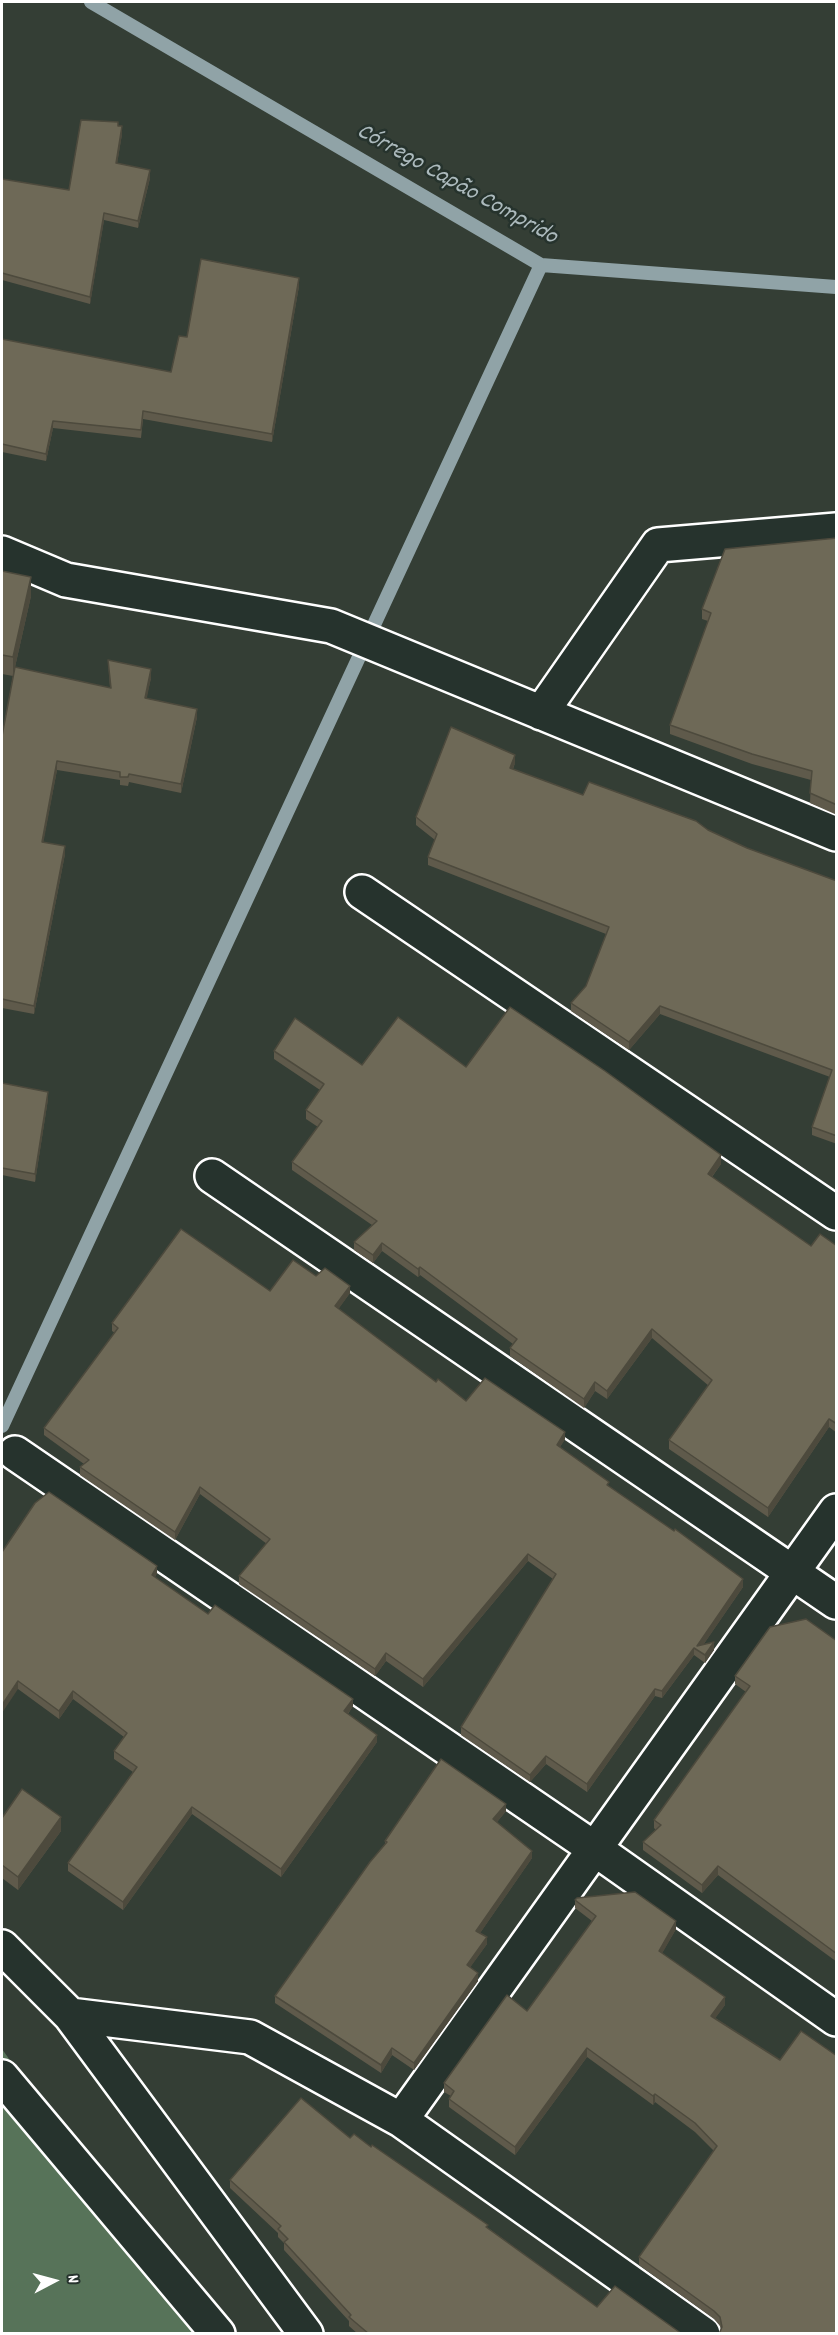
<!DOCTYPE html>
<meta charset="utf-8">
<style>
body{margin:0}
#map{position:relative;width:838px;height:2335px;overflow:hidden;background:#343e35;font-family:Dekko,sans-serif}
canvas{display:block}
.frame{position:absolute;inset:0;border:3px solid #fff;pointer-events:none}
.north{position:absolute;left:24px;top:2251px;width:60px;height:60px;-webkit-text-stroke:4px #26332d;paint-order:stroke;rotate:84deg;font-size:16px;font-weight:700;line-height:24px;text-align:center;color:#fff}
.north::after{content:'';display:block;margin:auto;width:21px;height:27px;background:#fff;clip-path:polygon(50% 0,100% 100%,50% 72%,0 100%)}
</style>
<div id="map">
<canvas width="838" height="2335"></canvas>
<div class="frame"></div>
<div class="north">N</div>
</div>
<script>
const ctx = document.querySelector('canvas').getContext('2d');
ctx.lineJoin = 'round';
function fill(path, color) { ctx.fillStyle = color; ctx.fill(path, 'evenodd'); }
function strokePath(path, color, width, dash) { ctx.strokeStyle = color; ctx.lineWidth = width; ctx.lineCap = dash ? 'butt' : 'round'; ctx.setLineDash(dash || []); ctx.stroke(path); }
function write(font, color, halo, rows, align = 'center') {
  ctx.font = font + ' Dekko,sans-serif'; ctx.lineWidth = 5; ctx.setLineDash([]); ctx.textBaseline = 'middle'; ctx.strokeStyle = halo; ctx.fillStyle = color; for (const [text, x, y, turn = 0] of rows) {
    ctx.save(); ctx.translate(x, y); ctx.rotate((+turn || 0) * Math.PI / 180); ctx.textAlign = isNaN(turn) ? turn : align; if (halo) ctx.strokeText(text, 0, 0); ctx.fillText(text, 0, 0); ctx.restore();
  }
}
fill(new Path2D(`
 M2 2049 204 2333H2Z`), '#577359');
strokePath(new Path2D(`
 M91 2 541 265 836 287
 M2 1426 541 265`), '#90a3a7', 14);
const minor = new Path2D(`
 M2 553 66 580 331 626 836 834
 M541 713 658 545 836 530
 M362 892 836 1213
 M212 1176 836 1602
 M15 1453 595 1849 836 2019
 M2 1947 70 2015 306 2334
 M70 2015 250 2037 401 2120 703 2334
 M2 2077 218 2334
 M401 2120 836 1511`);
strokePath(minor, '#fff', 38);
strokePath(minor, '#26332d', 33);
fill(new Path2D(`
 M118 126 122 134 117 163 150 178 138 228 104 220 90 304 2 280V179L69 190Z
 M299 286 272 442 143 419 141 438 53 428 46 461 2 452V339L171 372 187 337Z
 M837 538V815L810 803 811 780 752 764 670 734V725L708 621 702 619V609Z
 M2 571 31 596 15 667 110 688 108 660 151 678 146 699 197 717 181 793 129 782 128 786 120 785V780L57 770 43 842 65 854 34 1014 2 1008V736L13 676 2 674Z
 M515 763 513 769 583 795 708 830 747 848 837 881V1144L812 1135V1127L830 1077 660 1014 629 1050 571 1011V1003L586 986 606 934 428 865V857L435 840 416 825V817Z
 M274 1051 362 1065 466 1067 721 1164 712 1177 811 1246H837V1433L829 1427 768 1517 669 1449V1440L709 1386 652 1338 607 1399 595 1391 584 1408 510 1356V1348L513 1344 420 1275 418 1277 382 1251 373 1263 354 1250V1242L372 1225 292 1170V1162L318 1127 306 1119V1110L320 1090 274 1059Z
 M2 1083 48 1099 35 1182 2 1175Z
 M316 1276 350 1293 338 1309 436 1382 466 1401 565 1439 560 1447 609 1486 743 1587 703 1645 714 1650 705 1663 694 1655 662 1698 655 1696 587 1792 546 1764 530 1782 461 1735V1727L553 1579 528 1561 423 1687 386 1661 375 1676 239 1584V1576L267 1544 200 1494 175 1540 80 1475V1467L84 1464 44 1435V1428L115 1333 112 1331V1323L270 1291Z
 M2 1552 157 1573 155 1577 208 1614 353 1706 348 1714 377 1742 281 1877 192 1814 123 1910 68 1871V1863L133 1772 114 1759V1751L124 1737 73 1699 59 1719 18 1689Z
 M837 1641V1962L718 1875 702 1893 643 1850V1842L656 1830 654 1828V1820L746 1692 735 1684V1676Z
 M506 1811 497 1822 532 1858 480 1933 487 1944 470 1967 478 1981 414 2070 392 2055 381 2073 275 2003V1996L385 1844V1841Z
 M2 1818 61 1831 18 1890 2 1878Z
 M575 1900 676 1929 662 1953 725 2005 715 2018 780 2060 721 2330 720 2326 714 2319 639 2265V2257L714 2151 695 2132 655 2102 653 2105 587 2057 515 2155 449 2107V2099L451 2096 444 2092V2083L527 2011 592 1921 575 1908Z
 M350 2138 488 2228 597 2307 682 2334H358L349 2326V2321L284 2250V2243L278 2237V2233L230 2188V2180Z`), '#5f5a4b');
fill(new Path2D(`
 M122 126V134L116 171V163Z
 M150 170V178L138 228V221Z
 M104 213V220L90 304V297Z
 M299 278V286L272 442V434Z
 M53 421V428L46 461V454Z
 M31 577V596L13 676V657Z
 M151 669V678L145 707V698Z
 M197 709V717L181 793V784Z
 M515 755V763L510 776V768Z
 M57 761V770L42 850V842Z
 M65 846V854L34 1014V1006Z
 M660 1006V1014L629 1050V1042Z
 M48 1092V1099L35 1182V1174Z
 M721 1155V1164L708 1182V1174Z
 M382 1243V1251L373 1263V1255Z
 M420 1267V1275L418 1277V1269Z
 M350 1286V1293L335 1314V1306Z
 M652 1329V1338L607 1399V1391Z
 M595 1382V1391L584 1408V1399Z
 M829 1419V1427L768 1517V1508Z
 M565 1432V1439L557 1452V1445Z
 M200 1487V1494L175 1540V1532Z
 M528 1554V1561L423 1687V1679Z
 M157 1566V1573L152 1583V1575Z
 M743 1579V1587L699 1651 697 1646Z
 M714 1642V1650L705 1663V1655Z
 M694 1648V1655L662 1698V1691Z
 M386 1653V1661L375 1676V1669Z
 M18 1681V1689L2 1713V1705Z
 M655 1689V1696L587 1792V1784Z
 M73 1691V1699L59 1719V1711Z
 M353 1699V1706L344 1719V1711Z
 M377 1735V1742L281 1877V1869Z
 M546 1756V1764L530 1782V1775Z
 M506 1804V1811L493 1827V1819Z
 M192 1807V1814L123 1910V1902Z
 M61 1817V1831L18 1890V1877Z
 M532 1851V1858L476 1939V1931Z
 M718 1866V1875L702 1893V1885Z
 M676 1921V1929L659 1959V1951Z
 M487 1937V1944L467 1972V1965Z
 M478 1973V1981L414 2070V2063Z
 M725 1997V2005L711 2024V2016Z
 M392 2048V2055L381 2073V2065Z
 M587 2048V2057L515 2155V2147Z
 M655 2094V2102L653 2105V2096Z`), '#4d4a3d');
const building = new Path2D(`
 M81 120 118 122V126H122L116 163 150 170 138 221 104 213 90 297 2 273V179L69 190Z
 M201 259 299 278 272 434 143 411 141 430 53 421 46 454 2 444V339L171 372 179 336 187 337Z
 M837 538V805L810 793 812 771 752 754 670 725 711 613 702 609 725 549Z
 M2 571 31 577 13 657 2 655Z
 M108 660 151 669 145 698 197 709 181 784 129 774 128 777H120V772L57 761 42 842 65 846 34 1006 2 999V736L15 667 111 688Z
 M451 727 515 755 510 768 583 795 589 782 696 821 708 830 747 848 837 881V1136L812 1127 832 1070 660 1006 629 1042 571 1003 586 986 609 927 428 857 437 834 416 817Z
 M510 1007 605 1071 721 1155 708 1174 811 1246 820 1234 837 1246V1424L829 1419 768 1508 669 1440 712 1380 652 1329 607 1391 595 1382 584 1399 510 1348 517 1339 420 1267 418 1269 382 1243 373 1255 354 1242 377 1221 292 1162 322 1121 306 1110 324 1084 274 1051 295 1018 362 1065 398 1017 466 1067Z
 M2 1083 48 1092 35 1174 2 1168Z
 M181 1229 270 1291 293 1260 316 1276 325 1268 350 1286 335 1306 436 1382 438 1379 466 1401 485 1378 565 1432 557 1445 609 1482 607 1485 674 1531 675 1529 743 1579 697 1646 714 1642 705 1655 694 1648 662 1691 655 1689 587 1784 546 1756 530 1775 461 1727 556 1574 528 1554 423 1679 386 1653 375 1669 239 1576 270 1539 200 1487 175 1532 80 1467 89 1460 44 1428 118 1328 112 1323Z
 M49 1492 157 1566 152 1575 208 1614 215 1605 353 1699 344 1711 377 1735 281 1869 192 1807 123 1902 68 1863 137 1767 114 1751 127 1733 73 1691 59 1711 18 1681 2 1705V1552L35 1503Z
 M806 1619 837 1641V1954L718 1866 702 1885 643 1842 661 1825 654 1820 750 1686 735 1676 770 1627Z
 M441 1759 506 1804 493 1819 532 1851 476 1931 487 1937 467 1965 478 1973 414 2063 392 2048 381 2065 275 1996 370 1862 387 1842 385 1841Z
 M22 1789 61 1817 18 1877 2 1865V1818Z
 M635 1892 676 1921 659 1951 725 1997 711 2016 780 2060 801 2031 837 2056V2334H719L722 2327 720 2317 714 2311 639 2257 717 2146 695 2123 655 2094 653 2096 587 2048 515 2147 449 2099 454 2091 444 2083 507 1995 527 2011 596 1916 575 1900 577 1898Z
 M301 2098 350 2138 354 2134 371 2147 372 2145 488 2225 486 2227 597 2307 615 2286 682 2334H369L349 2317 351 2315 284 2242 288 2239 278 2229 281 2226 230 2180Z`);
fill(building, '#6e6957');
strokePath(building, '#4d4a3d', 1.5);
write('italic 24px', '#acbabd', '#26332d', [
 ["Córrego Capão Comprido",456,186,29]
]);
</script>
